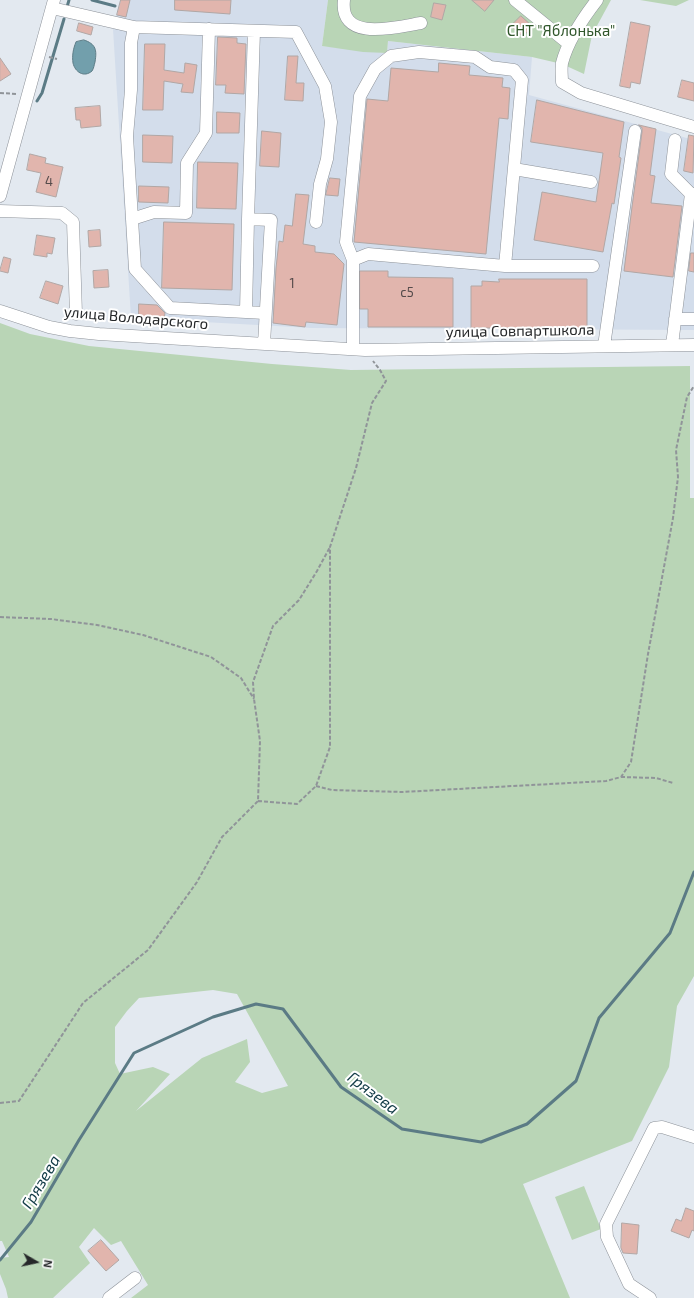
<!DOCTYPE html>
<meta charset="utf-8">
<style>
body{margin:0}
#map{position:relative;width:694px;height:1298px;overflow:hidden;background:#e3e9f0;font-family:"Exo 2",sans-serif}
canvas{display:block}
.north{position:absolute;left:16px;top:1242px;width:40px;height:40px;-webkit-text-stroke:3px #fff;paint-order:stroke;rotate:99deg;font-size:11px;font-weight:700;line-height:16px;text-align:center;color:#26282a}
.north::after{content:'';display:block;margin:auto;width:14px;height:18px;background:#26282a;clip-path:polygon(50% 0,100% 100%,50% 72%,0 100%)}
</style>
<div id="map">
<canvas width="694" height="1298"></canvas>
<div class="north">N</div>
</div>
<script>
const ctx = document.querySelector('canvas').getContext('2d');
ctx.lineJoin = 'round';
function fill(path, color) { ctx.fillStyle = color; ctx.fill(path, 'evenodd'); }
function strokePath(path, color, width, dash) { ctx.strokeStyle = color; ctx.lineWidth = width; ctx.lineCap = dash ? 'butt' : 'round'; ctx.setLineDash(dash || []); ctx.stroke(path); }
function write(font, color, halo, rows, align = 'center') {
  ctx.font = font + ' "Exo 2",sans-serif'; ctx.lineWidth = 4; ctx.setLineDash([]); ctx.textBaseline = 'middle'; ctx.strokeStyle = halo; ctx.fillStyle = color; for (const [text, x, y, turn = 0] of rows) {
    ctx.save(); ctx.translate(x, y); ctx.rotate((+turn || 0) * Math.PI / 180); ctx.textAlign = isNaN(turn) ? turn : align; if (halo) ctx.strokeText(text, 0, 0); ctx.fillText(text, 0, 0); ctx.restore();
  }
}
fill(new Path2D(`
 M120 0H328L322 46 387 53 388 41 532 57 529 95 694 140V330L312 328 131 318 113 29Z`), '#d3ddeb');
fill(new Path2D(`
 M328 0H611L592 35 584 74 562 64 532 57 388 41 387 53 363 52 322 46Z
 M640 0H689L676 6Z
 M0 323 30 334 89 346 272 364 351 370 690 366V498H694V976L677 1006 669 1067 632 1141 523 1184 570 1298H131L148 1285 121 1241 111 1245 94 1228 79 1247 90 1263 53 1298H8L6 1289 0 1274V1258L9 1257 2 1241H0ZM213 990 237 994 288 1086 262 1093 235 1082 250 1062 247 1039 202 1058 136 1111 170 1074 153 1067 120 1074 115 1063V1027L127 1011 139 998Z
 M584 1186 601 1229 572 1240 555 1197Z`), '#b9d5b6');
const water = new Path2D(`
 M84 40C96 44 97 50 95 62 94 65 94 68 92 71 84 78 75 72 73 63 72 56 73 49 76 42Z`);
fill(water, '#729fac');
strokePath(water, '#5b7b85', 1);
strokePath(new Path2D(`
 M92 0 115 6
 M67 7 69 0
 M37 101 42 93 64 19
 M0 1260 31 1222 79 1140 134 1053 213 1017 256 1004 283 1009 341 1087 402 1129 481 1142 527 1124 576 1081 599 1018 670 933 694 872`), '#5b7b85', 3);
const building = new Path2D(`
 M121 0H130L126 17 117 15Z
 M175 0H231L230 14 175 10Z
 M472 0H494L485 11Z
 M434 3 446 5 442 20 431 17Z
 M521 16 532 26 523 37 511 26Z
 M631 22 650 26 640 84 631 82 630 88 620 86Z
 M79 23 93 27 91 35 77 31Z
 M218 37 237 38V43L246 44 244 94 225 93 226 85H216Z
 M145 44H165L164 70 184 73 185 63 197 65 193 93 181 92 183 84 164 81 163 110H143Z
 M288 56H298L296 83H304L303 101 285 100Z
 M0 58 11 74 0 81Z
 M439 63 470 66 469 75 503 78 502 87 510 88 508 119 499 118 486 254 354 242 367 99 388 101 391 68 438 72Z
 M682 80 694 83V101L678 97Z
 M537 100 624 122 619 157 621 158 614 204 612 203 603 252 534 240 542 192 596 202 603 153 531 142Z
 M100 106 101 126 81 128 80 120H76L75 108Z
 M217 112 240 113 239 133H217Z
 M639 125 656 129 650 175 655 176 651 203 682 206 673 277 624 271 632 207 642 132V128Z
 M262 131 281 133 279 167 260 166Z
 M143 135 173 136 172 163 143 162Z
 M689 135 694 136 693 173 684 171Z
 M30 154 46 158 45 163 63 167 56 197 36 192 41 173 27 170Z
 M198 162 238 163 236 209 197 208Z
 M330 178 340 179 338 196 326 195Z
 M139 186 169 187 168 203 139 202Z
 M296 194 309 195 303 244 315 246V252L334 254 344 264 337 325 306 322 305 327 273 323 276 268 279 241 283 242 285 225 292 226Z
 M164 222 234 224 232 290 162 288Z
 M100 230 101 246 89 247 88 231Z
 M37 235 55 238 52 254 47 253V257L34 255Z
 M691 253H694V272L689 271Z
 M4 257 11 259 8 273 0 271Z
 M108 270 109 287 94 288 93 271Z
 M360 271H388V277L453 278V327H368V309H360Z
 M499 279H587V328H471V286H482V281L499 282Z
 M46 281 63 286 58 304 40 298Z
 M139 304 157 305 165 313 164 319 139 318Z
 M686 1208 694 1211V1231L692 1230 689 1238 671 1231 676 1219 681 1221Z
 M622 1223 639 1225 637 1254 623 1253 621 1248Z
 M101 1240 119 1260 106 1271 88 1251Z`);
fill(building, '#e1b5ad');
strokePath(building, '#b1a7a5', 1);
const minor = new Path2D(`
 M344 0C339 43 397 27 421 23
 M515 0 569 44
 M597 0C583 18 568 40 562 63 561 69 562 76 562 82L581 93 694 127
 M52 8 134 27 296 32 325 86 331 122 327 159 320 184 316 222
 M134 27 131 43V90L127 136 135 269 170 308 265 313
 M254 31 248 219 271 220 264 344
 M675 140 671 174 691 194
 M514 169 591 182
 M0 196 54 0
 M0 211 62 213 73 222 76 314
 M132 219 154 212 186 213 187 163 206 133 209 29
 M353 260 368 254 505 266H593
 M0 311 49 327 70 331 99 334 365 350 694 345
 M246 312 248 219
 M675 319H694
 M672 345 691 194H694
 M604 346 635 131
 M353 349V260L346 242 360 96 375 69 391 56 419 52 475 57 490 67 514 70 522 80 505 266
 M109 1298 135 1278
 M650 1298 629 1284 607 1237 606 1224 654 1128 662 1127 694 1137`);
strokePath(minor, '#8d9299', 13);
strokePath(new Path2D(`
 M49 57 57 59
 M0 93 17 94
 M0 617 51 619 97 625 143 635 211 657 241 678 254 699
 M621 777 656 778 673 783
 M316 786 332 790 402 792 606 781 621 777 631 762 648 654 673 518 678 477 676 450 687 397 694 386
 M258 801 297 804 316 786 330 747V547L356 468 372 403 386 381 380 370 373 361
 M0 1103 19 1101 83 1003 148 950 197 882 222 837 258 801 260 741 254 699 253 682 273 626 299 600 317 571 330 547`), '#909499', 2, [4, 2]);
strokePath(minor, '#fff', 12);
write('13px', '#554b4b', null, [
 ["4",49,182],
 ["1",292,284],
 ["с5",407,293]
]);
write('15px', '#30562b', '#fff', [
 ["СНТ \"Яблонька\"",561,31]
]);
write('15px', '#26282a', '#fff', [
 ["улица Володарского",136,318,5],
 ["улица Совпартшкола",520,331,-1]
]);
write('italic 16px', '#113b46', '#fff', [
 ["Грязева",373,1093,37],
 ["Грязева",41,1182,-59]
]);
</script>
